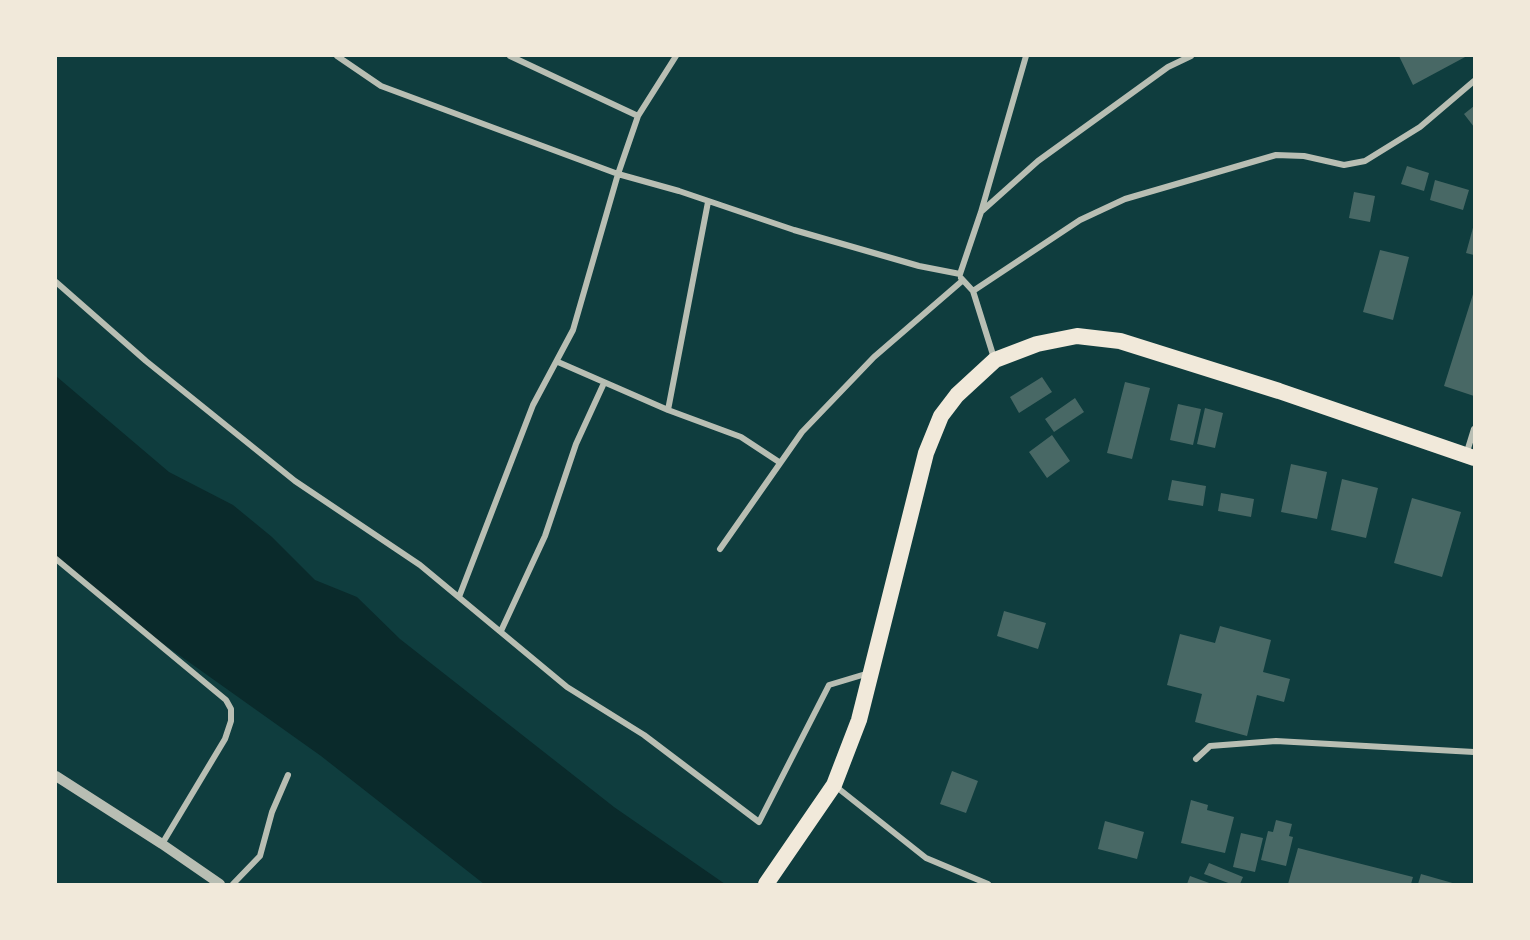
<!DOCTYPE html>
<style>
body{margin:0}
#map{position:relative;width:1530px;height:940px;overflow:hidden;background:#0f3d3e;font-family:Jost,sans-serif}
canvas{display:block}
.frame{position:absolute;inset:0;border:57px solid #f1e9da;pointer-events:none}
</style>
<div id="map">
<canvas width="1530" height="940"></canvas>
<div class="frame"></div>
</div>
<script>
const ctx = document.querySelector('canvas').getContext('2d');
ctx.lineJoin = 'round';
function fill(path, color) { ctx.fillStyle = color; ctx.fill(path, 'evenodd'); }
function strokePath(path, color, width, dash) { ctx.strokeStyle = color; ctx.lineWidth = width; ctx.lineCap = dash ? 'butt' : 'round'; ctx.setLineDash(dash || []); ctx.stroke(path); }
fill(new Path2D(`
 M56 376 169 472 233 505 272 537 315 580 357 597 400 639 614 807 725 884H484L321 756 141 628 56 558Z`), '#0a2a2b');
fill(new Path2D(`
 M1399 56H1467L1413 85Z
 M1474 106V127L1464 114Z
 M1407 166 1429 173 1424 191 1401 184Z
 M1435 180 1469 190 1463 210 1430 200Z
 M1354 192 1375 196 1370 222 1349 218Z
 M1474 224V255L1466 253Z
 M1380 250 1409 257 1393 320 1363 312Z
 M1474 291V396L1444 386Z
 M1042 377 1052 392 1019 413 1010 397Z
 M1125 382 1150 388 1132 459 1107 453Z
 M1075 398 1084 412 1054 432 1045 419Z
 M1178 404 1201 409 1193 445 1170 440Z
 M1205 408 1223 413 1215 448 1197 444Z
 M1052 435 1070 461 1047 478 1029 452Z
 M1291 464 1327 472 1317 519 1281 512Z
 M1342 479 1378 488 1366 538 1331 530Z
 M1172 480 1206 486 1203 506 1168 500Z
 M1221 493 1254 499 1251 517 1218 511Z
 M1412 498 1461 512 1442 577 1394 563Z
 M1004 611 1046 623 1038 649 997 636Z
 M1220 626 1271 640 1263 672 1290 679 1284 702 1257 695 1247 736 1195 722 1202 694 1167 685 1180 634 1215 643Z
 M952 771 978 781 966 813 940 804Z
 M1191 800 1208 805 1207 810 1234 817 1225 853 1181 843Z
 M1276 820 1292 824 1289 836 1293 837 1286 866 1261 860 1268 831 1273 832Z
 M1105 821 1144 832 1137 859 1098 849Z
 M1241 833 1263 838 1255 872 1233 867Z
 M1298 848 1413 877 1411 884H1288Z
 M1209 863 1243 877 1240 884H1231L1204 874Z
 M1421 874 1456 884H1418Z
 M1190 876 1212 884H1187Z`), '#486865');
strokePath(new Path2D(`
 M337 56 381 86 618 174 679 191 794 230 919 266 960 274 981 212 1026 56
 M510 56 638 116
 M982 211 1038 161 1168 67 1191 56
 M961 278 973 291 994 358
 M56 282 146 361 295 481 420 565 567 687 644 735 759 822 829 685 869 673
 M973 291 1080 220 1125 199 1276 155 1304 156 1344 165 1365 161 1420 127 1474 81
 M558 362 668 410 708 202
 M668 410 741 437 779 462
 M1466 455 1474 429
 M720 549 802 432 874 357 962 281
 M56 559 226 700 231 709V721L225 739 162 844
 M459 597 533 405 573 330 618 174 638 116 676 56
 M501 631 545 536 576 444 604 383
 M1196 759 1210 746 1276 741 1474 752
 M834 785 926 858 988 884
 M233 884 260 856 272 812 288 775`), '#b8beb3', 6);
strokePath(new Path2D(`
 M56 776 162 844 220 884`), '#b8beb3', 10);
strokePath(new Path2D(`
 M766 884 834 785 859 720 926 453 941 416 957 395 995 360 1037 344 1077 336 1120 341 1279 391 1474 458`), '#f1e9da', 16);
</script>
